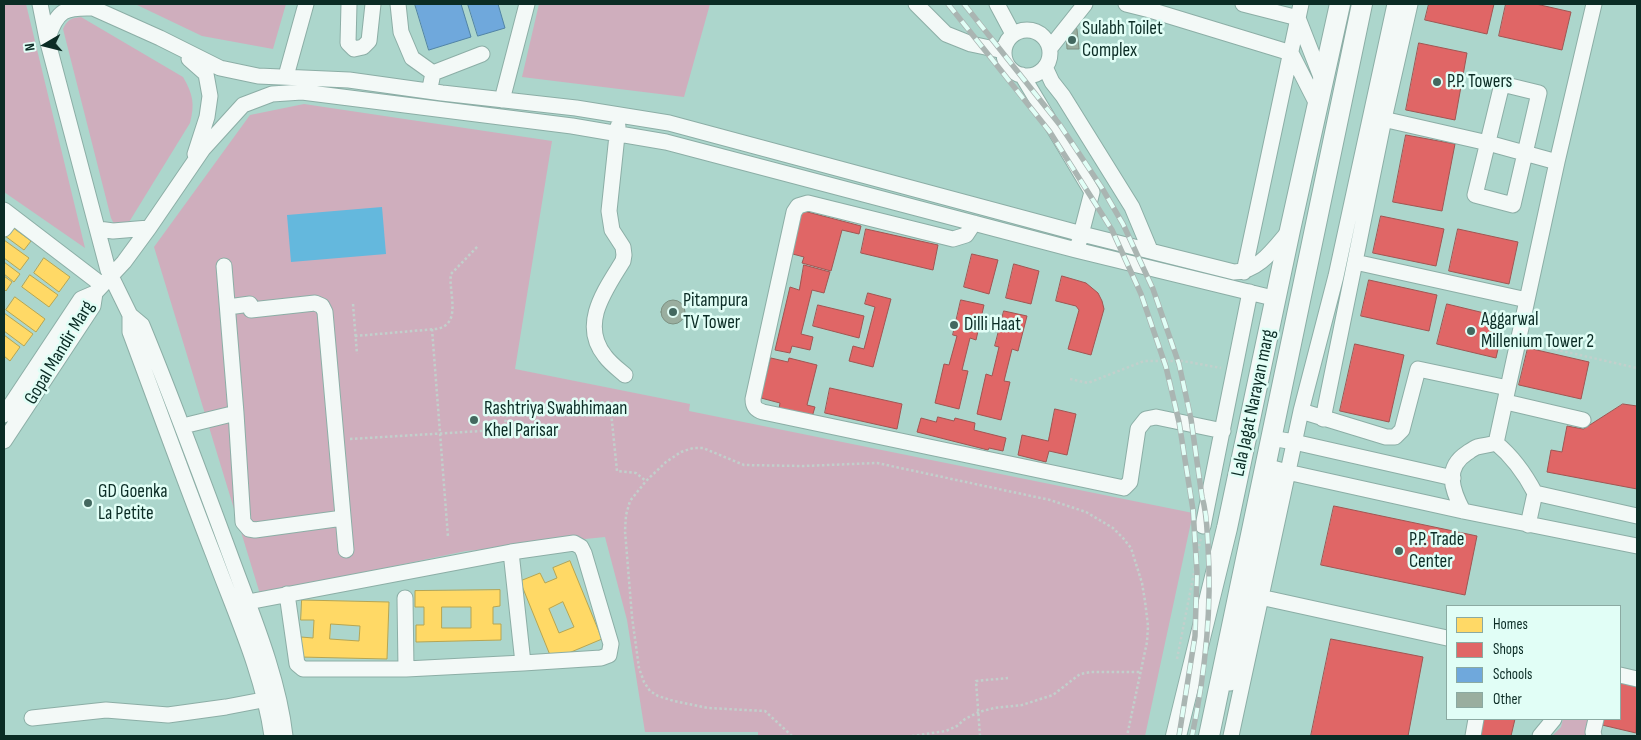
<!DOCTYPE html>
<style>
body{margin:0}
#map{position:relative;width:1641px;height:740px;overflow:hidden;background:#acd6cc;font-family:"Sofia Sans Condensed",sans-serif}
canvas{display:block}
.frame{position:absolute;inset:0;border:5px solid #0b2c25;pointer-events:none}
.legend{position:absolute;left:1446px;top:605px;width:175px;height:115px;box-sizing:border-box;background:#e1fef6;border:1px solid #8baaa2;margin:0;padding:6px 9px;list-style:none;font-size:15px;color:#0b2c25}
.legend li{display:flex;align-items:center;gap:10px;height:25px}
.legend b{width:25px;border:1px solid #8baaa2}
.north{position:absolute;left:20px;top:20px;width:50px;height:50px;-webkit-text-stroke:4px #e1fef6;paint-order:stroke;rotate:262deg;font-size:14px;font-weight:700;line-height:20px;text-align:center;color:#0b2c25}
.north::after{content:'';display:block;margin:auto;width:18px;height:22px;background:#0b2c25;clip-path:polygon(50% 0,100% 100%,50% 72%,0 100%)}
</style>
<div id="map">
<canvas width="1641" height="740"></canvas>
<div class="frame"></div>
<ul class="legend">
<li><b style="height:14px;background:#ffd966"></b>Homes</li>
<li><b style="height:14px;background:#e06666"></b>Shops</li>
<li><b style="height:14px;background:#6fa8dc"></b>Schools</li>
<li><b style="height:14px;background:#9aae9f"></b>Other</li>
</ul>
<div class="north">N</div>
</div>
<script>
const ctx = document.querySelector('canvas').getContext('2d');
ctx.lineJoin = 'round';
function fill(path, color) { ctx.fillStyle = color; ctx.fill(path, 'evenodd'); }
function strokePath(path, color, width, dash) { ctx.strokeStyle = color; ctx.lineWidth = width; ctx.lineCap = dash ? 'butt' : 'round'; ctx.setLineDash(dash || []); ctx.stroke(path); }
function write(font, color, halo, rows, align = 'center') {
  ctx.font = font + ' "Sofia Sans Condensed",sans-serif'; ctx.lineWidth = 5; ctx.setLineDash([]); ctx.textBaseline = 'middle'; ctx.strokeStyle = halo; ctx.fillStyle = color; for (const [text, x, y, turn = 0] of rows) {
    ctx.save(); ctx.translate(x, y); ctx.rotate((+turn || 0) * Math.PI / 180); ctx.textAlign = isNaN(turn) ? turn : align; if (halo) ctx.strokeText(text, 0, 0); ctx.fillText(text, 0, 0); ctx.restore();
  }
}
fill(new Path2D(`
 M4 4H26L85 248 4 192Z
 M135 4H286L273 49 202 36Z
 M539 4H710L684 97 522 77Z
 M81 17 183 77C193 94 195 104 190 123L126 227 116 228 111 218 63 29C67 20 71 18 81 17Z
 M304 104 552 141 515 369 690 404 689 411 1193 513 1145 736H758V732H645L627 620 605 537 466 551 260 594 154 247 250 115Z
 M1563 719H1588L1585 729 1588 736H1552L1561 727Z`), '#cfaebd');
fill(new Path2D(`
 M382 207 386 254 291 262 287 215Z`), '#64b8dd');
const homes = new Path2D(`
 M12 227 31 241 24 250 5 236Z
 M4 240 29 258 20 270 4 258Z
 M44 258 70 277 59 292 34 273Z
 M4 262 20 274 14 282 4 274Z
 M30 275 58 295 49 307 22 287Z
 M4 276 12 282 6 291 4 289Z
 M15 297 45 319 36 332 6 310Z
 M4 313 33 334 24 346 4 331Z
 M4 335 20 347 10 361 4 356Z
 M570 561 602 639 552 660 520 581 540 573 545 583 557 578 553 568ZM563 602 574 627 559 633 549 609Z
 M500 590V606L493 607V624H501V640L416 642V625H424V607H415V591ZM442 607H471V628H442Z
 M302 600 389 602 387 659 300 657 301 637 313 638 314 620H301ZM331 624 360 626 359 641 330 639Z`);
fill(homes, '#ffd966');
strokePath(homes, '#b6a552', 1);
const shops = new Path2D(`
 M1429 4H1494L1487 34 1425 20Z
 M1506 4H1536L1571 12 1562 50 1499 36Z
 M1419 43 1467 53 1455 120 1406 110Z
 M1406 135 1455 144 1442 211 1393 202Z
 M800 210 861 226 859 234 842 230 831 271 802 263 804 257 789 253Z
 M1381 216 1444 229 1436 266 1373 253Z
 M866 229 938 245 933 270 861 253Z
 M1458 229 1518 242 1509 284 1449 271Z
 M972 254 998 260 989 294 964 287Z
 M1014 264 1039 271 1031 304 1006 298Z
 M804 265 830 272 824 293 812 290 801 334 813 337 810 350 792 346 790 353 775 350 790 287 799 290Z
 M1062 276 1086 283 1098 293 1102 301 1104 309 1091 355 1068 349 1079 310 1076 306 1056 301Z
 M1369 280 1437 295 1429 331 1361 316Z
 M868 293 891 299 873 367 849 361 853 346 864 349 875 307 865 304Z
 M961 300 984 305 976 340 970 338 962 370 968 371 959 409 935 403 944 364 949 365 957 336 953 335Z
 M1447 304 1505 318 1496 358 1437 344Z
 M818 305 864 316 859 338 813 326Z
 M1004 311 1027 316 1018 351 1012 349 1004 381 1010 382 1001 420 977 414 986 374 992 376 999 347 995 346Z
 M1355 344 1404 355 1389 422 1340 411Z
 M1528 348 1589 362 1581 399 1519 385Z
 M771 358 788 362 789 358 817 365 807 405 815 407 812 417 779 409 780 403 761 398Z
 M830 388 902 404 897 429 825 413Z
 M1623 404 1637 406V489L1547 472 1551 450 1562 452 1567 426 1583 429Z
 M1055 409 1076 414 1067 455 1049 451 1046 462 1018 455 1022 435 1048 441Z
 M938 417 954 421 955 418 975 423 974 430 1006 438 1003 451 989 448 988 450 917 432 921 418 936 422Z
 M1334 506 1477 536 1465 595 1321 565Z
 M1331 639 1423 657 1408 736H1311Z
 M1620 680 1637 684 1636 733 1602 725 1604 719H1620Z
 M1481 719H1515L1511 736H1477Z`);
fill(shops, '#e06666');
strokePath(shops, '#a05552', 1);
const schools = new Path2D(`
 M415 4H461L471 37 429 50Z
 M468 4H498L505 28 478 36Z`);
fill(schools, '#6fa8dc');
strokePath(schools, '#5183a5', 1);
const building = new Path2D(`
 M1077 29 1079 49H1067L1066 31Z
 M661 312a12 12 0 1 1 24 0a12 12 0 1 1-24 0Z`);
fill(building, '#9aae9f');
strokePath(building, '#7d9182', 1);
const minor = new Path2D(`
 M40 4 47 39 108 270 130 315V332C158 407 185 482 214 556 236 615 263 673 272 736
 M87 4 93 8 160 38 220 68 258 76 349 80 442 93 576 108 669 123 1082 234 1234 272C1259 272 1275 247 1290 230
 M349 4 348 43 354 49 363 47 369 41 373 4
 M398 4 401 32 412 58 433 73
 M916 4 946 34 971 44 1004 51
 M997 4 1013 34
 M1126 4 1150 10V4
 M1243 4 1298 18
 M1150 10 1291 53 1318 106
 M1298 18 1323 82
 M1004 53a23 23 0 1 1 46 0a23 23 0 1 1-46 0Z
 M48 38C57 10 65 7 93 8
 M1050 48 1085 4
 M189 59 206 74 210 96 207 117 195 154
 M1045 67 1052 82 1063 96 1132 207 1150 250
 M1022 75 1092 192 1079 242
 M286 76 306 4
 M431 83 433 73 482 54
 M1502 84 1539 93 1513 205 1475 195Z
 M502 100 527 4
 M1374 117 1488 143 1557 162
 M618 126 609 211 612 230 623 247 624 255 623 261C606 289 579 324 605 356 610 363 618 369 625 375
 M4 210 102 285
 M974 223 966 235 953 239 808 203 798 206 794 212 753 399C753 407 756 410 763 412L1124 488 1130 482 1138 429 1146 419 1156 417 1223 431
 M4 229 13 217
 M98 229 113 231 149 228
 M1355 262 1527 300
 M224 266 236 413 243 522 249 529 255 530 343 518
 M1244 272 1301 4
 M228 307 250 304 251 310 315 303 322 306 325 312 346 550
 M130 315 142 325C173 400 201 476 229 552 250 610 278 674 285 736
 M1506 402 1583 420
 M1301 411 1386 437H1395L1402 430 1418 369 1508 388
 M4 415 81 299 95 293 124 262 149 228 203 149 243 105 272 94 302 92 572 126 666 142 1076 250 1277 299
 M1323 419 1384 119 1410 4
 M183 426 236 413
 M1271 438 1294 442 1453 478
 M4 441 93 306 95 293
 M1496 443 1557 162 1594 4
 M1265 466 1287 472 1463 511 1637 546
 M1463 511C1452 490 1444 468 1467 453 1470 451 1474 448 1477 447 1484 445 1490 445 1496 443 1513 457 1525 474 1535 493L1637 516
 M1528 525 1535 493
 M1203 526 1250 292
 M287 594 297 664 303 669H406L523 663
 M1260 597 1447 638
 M405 598 406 669
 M248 602 511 552 574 543 581 547 584 553 611 644 609 655 601 658 523 663 511 552
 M1620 675 1637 679
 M1230 683 1275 474 1286 478
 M32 718 106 710 168 715 226 707 273 698
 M1231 736 1301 411 1336 276 1395 4
 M1473 736 1476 719
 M1540 736 1554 719
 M1594 736 1593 732 1596 719`);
const major = new Path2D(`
 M1176 736 1227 528 1290 230 1340 4
 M1209 736 1362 4`);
strokePath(minor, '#8caea6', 17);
strokePath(major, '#8caea6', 22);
strokePath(new Path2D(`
 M353 304 357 354
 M432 329 448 537
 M355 336 436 329C463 325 448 292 451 274L478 246
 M1531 344 1637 368
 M1070 379 1088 383 1144 361H1183L1221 368
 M350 439 498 430 504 427 507 415 509 411 516 409 610 402 617 471 636 473 646 481
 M1177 659 1201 537
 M792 736 765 711 708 708 674 701 658 696 650 691 644 682 639 668 632 617 625 531 626 515 630 501 646 481 666 462 681 452 693 448H703L744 465 803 466 877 463 1050 500 1086 512 1113 528 1123 538 1131 548 1142 583 1145 601 1148 626 1147 642 1127 736
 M912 736 946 731 957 726 965 719 979 712 994 708 1022 705 1053 695 1080 674 1091 672H1140
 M980 736 976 681 1008 678`), '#c2d0cc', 2.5, [2.5, 2.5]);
strokePath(minor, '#f3f9f7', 15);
strokePath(major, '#f3f9f7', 20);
const rail = new Path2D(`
 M948 4 1050 132 1112 230 1141 294 1166 367 1179 422 1193 510 1197 572 1195 636 1179 736
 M964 4 1060 125 1102 188 1123 224 1153 289 1179 364 1191 419 1202 497C1207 513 1207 530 1208 546 1212 609 1205 674 1192 736`);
strokePath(rail, '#aab5b2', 5.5);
strokePath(rail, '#e1fef6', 4, [11]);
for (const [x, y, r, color] of [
 [1072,40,5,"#43685f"],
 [1437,82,5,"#43685f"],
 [673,312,5,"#43685f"],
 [954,325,5,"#43685f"],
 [1471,331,5,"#43685f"],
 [474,420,5,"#43685f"],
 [88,503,5,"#43685f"],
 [1399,551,5,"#43685f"]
]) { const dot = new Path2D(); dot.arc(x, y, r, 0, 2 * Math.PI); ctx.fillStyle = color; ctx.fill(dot); strokePath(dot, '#e1fef6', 2); }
write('19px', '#0b2c25', '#e1fef6', [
 ["Sulabh Toilet",1082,29],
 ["Complex",1082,51],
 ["P.P. Towers",1447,82],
 ["Pitampura",683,301],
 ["TV Tower",683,323],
 ["Aggarwal",1481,320],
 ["Millenium Tower 2",1481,342],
 ["Dilli Haat",964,325],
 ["Rashtriya Swabhimaan",484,409],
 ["Khel Parisar",484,431],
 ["GD Goenka",98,492],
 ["La Petite",98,514],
 ["P.P. Trade",1409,540],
 ["Center",1409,562]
], 'left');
write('19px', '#0b2c25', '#e1fef6', [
 ["Gopal Mandir Marg",60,353,-59],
 ["Lala Jagat Narayan marg",1254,403,-78]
]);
</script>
